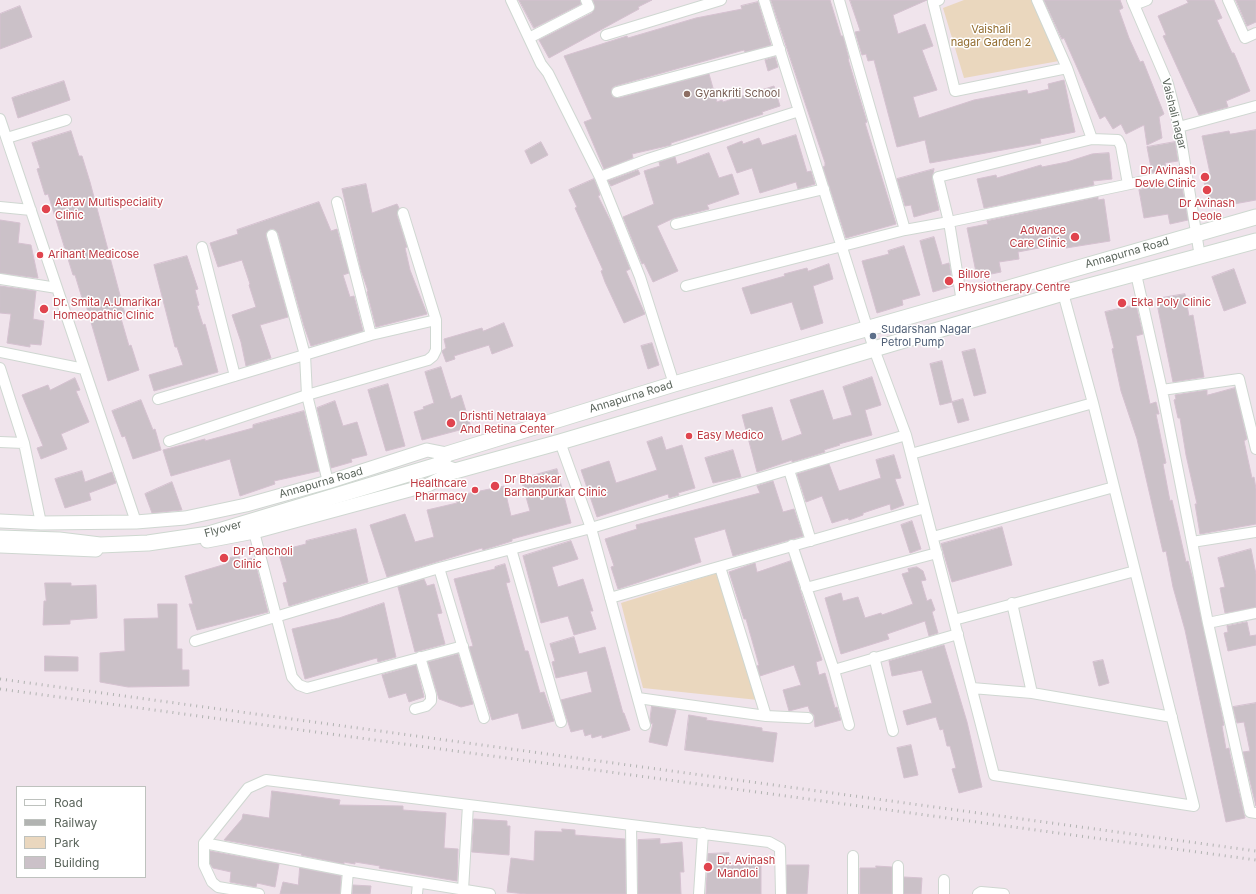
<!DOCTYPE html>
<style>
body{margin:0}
#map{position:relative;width:1256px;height:894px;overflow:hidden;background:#f0e4ec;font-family:Inter,sans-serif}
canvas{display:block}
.legend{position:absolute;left:16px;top:786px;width:130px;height:92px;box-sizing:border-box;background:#fff;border:1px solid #bec2be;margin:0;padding:5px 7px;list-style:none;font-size:12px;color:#5c665d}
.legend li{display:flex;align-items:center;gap:8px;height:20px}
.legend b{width:20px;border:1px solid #bec2be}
</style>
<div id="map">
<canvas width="1256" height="894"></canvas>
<ul class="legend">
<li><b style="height:5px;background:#fff"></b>Road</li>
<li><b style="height:5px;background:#b1b3b1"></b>Railway</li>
<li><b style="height:11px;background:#ead7be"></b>Park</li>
<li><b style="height:11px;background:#cbc1c8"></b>Building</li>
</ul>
</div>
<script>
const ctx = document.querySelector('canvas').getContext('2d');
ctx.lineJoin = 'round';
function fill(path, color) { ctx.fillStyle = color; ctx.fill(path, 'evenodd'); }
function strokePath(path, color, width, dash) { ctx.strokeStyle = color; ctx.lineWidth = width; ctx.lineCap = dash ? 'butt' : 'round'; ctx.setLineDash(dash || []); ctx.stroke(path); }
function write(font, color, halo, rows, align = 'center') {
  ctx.font = font + ' Inter,sans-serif'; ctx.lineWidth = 3; ctx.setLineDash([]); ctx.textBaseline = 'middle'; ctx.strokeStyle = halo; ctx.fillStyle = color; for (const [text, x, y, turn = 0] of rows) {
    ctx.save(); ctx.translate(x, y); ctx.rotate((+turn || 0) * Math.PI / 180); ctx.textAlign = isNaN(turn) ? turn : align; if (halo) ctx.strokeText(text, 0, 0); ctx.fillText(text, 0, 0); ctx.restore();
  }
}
fill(new Path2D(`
 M964 0H1032L1059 61 964 78 943 8Z
 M717 573 758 700 643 688 621 603Z`), '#ead7be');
const building = new Path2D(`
 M519 0H580L581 4 534 28Z
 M593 0H652L638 7 639 9 549 58 539 40 592 13 595 7Z
 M771 0H830L841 36H843L849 59H848L867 122 865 123 896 224 846 238 823 167 825 166V163Z
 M850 0H927L893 15 898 34 925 24 933 46 922 50 937 90 913 97 919 118 974 100 1027 90 1028 94 1049 89 1048 84 1064 80 1075 132 1040 139 1041 143 1025 146 930 163 925 140 897 147 874 60 868 61 866 54 862 55 855 32 860 31Z
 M1044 0H1120L1123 8 1119 10 1129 38 1140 62 1143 61 1164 114 1159 117 1162 138 1147 145 1144 125 1126 134 1121 124 1113 129 1105 116 1100 119 1064 38 1062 39Z
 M1187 0H1214L1222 18 1217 20 1232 53H1234L1250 91 1226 101 1228 107 1199 115 1163 36 1166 35 1158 16 1188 3Z
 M1236 0H1256V22L1247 26Z
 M758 2 771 45 745 52 744 50 615 86 612 88 611 93 613 97 619 98 709 74 717 102 722 100 723 102 774 86 780 106 762 112 763 114 671 143V145L632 154 633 158 604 169 584 122 592 119 564 56 627 36 628 38 696 18 742 9 741 6Z
 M20 6 32 37 0 49V14Z
 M775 57 778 67 768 71 765 60Z
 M64 81 70 100 18 118 12 98Z
 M1256 130V200L1234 204V203L1211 208 1202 175 1210 173 1202 136 1229 131 1230 134Z
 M71 131 79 156H82L90 182 125 314 120 315 129 346 131 345 139 370 108 381 84 298H82L75 275H73L48 194 45 195 37 169 40 168 32 143Z
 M796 135 807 172 811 171 815 184 798 189 796 182 760 193 752 168 737 173 727 147 742 141 743 144 759 138 762 145Z
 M541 142 548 155 531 164 525 151Z
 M1175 142 1178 161 1165 163 1167 170 1152 173 1147 147Z
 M709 153 719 178 732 174 739 194 707 205 709 209 674 218 657 226 678 271 653 282 644 263 642 264 623 217 654 204 644 171 660 166 659 162 675 157 677 164Z
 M1109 153 1112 179 1093 181 1094 185 984 208 977 179 996 175 997 178 1041 165 1042 167 1067 162 1092 154Z
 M934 169 932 179 939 210 914 217 911 205 905 206 897 179Z
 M638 170 640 174 611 186 608 181Z
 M594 179 599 191 600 195 598 196 611 222 630 269 626 271 645 314 624 323 605 282 601 271 603 270 575 208 577 207 569 190Z
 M1169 182V185L1181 182 1188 220 1170 224 1168 214 1144 218 1139 190Z
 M366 184 372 213 397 204 399 208 397 215 407 247 405 248 410 270 427 314 376 327 367 292 368 291 361 270 342 189Z
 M1098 197V200L1104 199 1110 241 1066 248 1065 243 1018 252 1019 259 999 262 1001 272 977 277 967 228 988 224 987 221Z
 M319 202 331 231 337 229 349 273 343 275 350 297 354 296 363 331 311 346 304 326 278 233 274 229H270L266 233V237L288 317 260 325 271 358 246 366 241 342 232 315 256 307 249 285 250 284 242 260 218 267 210 243 238 234 237 230Z
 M0 220 20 223 18 243 31 245 38 278 0 273Z
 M934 237 942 265 949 263 953 286 933 292 920 241Z
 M904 246 920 295 902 300 903 305 877 313 862 261 889 254 888 251Z
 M187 256 198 289 195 290 199 305 197 306 203 325 205 324 218 372 154 391 149 375 183 365 177 347H175L154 265Z
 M829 264 833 279 813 286 823 323 801 330 792 302 751 314 742 288 785 276 784 274 807 268 808 271Z
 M1234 269 1246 303 1224 311 1212 277Z
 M0 286 36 291 33 319 44 321 41 345 30 344V347L7 343 11 314 0 313Z
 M1185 294 1189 316 1193 315 1204 377 1173 382 1156 299Z
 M1136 305 1143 334 1136 336 1150 404 1156 402 1159 414H1156L1166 463 1163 464 1170 501 1172 500 1186 562 1188 561 1194 584 1224 725 1222 726 1226 749 1229 748 1230 754 1245 818 1226 822 1185 630 1173 587 1166 551 1163 552 1137 439 1121 391 1112 349 1114 348 1105 312Z
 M504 323 513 346 492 354 489 345 454 356 455 359 446 362 442 351 446 348 444 339 482 328 483 331Z
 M652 343 659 365 648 369 641 346Z
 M975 349 986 393 974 396 962 352Z
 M942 361 952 402 940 405 930 364Z
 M441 367 451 399 461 395 471 427 422 440 414 412 424 409 423 407 434 403 425 372Z
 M872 377 881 405 865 410 872 435 839 444 840 445 824 450 825 452 792 462V460L757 472 742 415 772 407 782 441 802 434 790 400 823 390 833 420 852 415 843 387Z
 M75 378 80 390 76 391 89 422 61 434 67 449 41 459 37 448 43 446 22 395 48 385 50 390Z
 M388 384 405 446 386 451 368 390Z
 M1235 388 1247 439 1244 441 1252 478 1254 477 1256 489V524L1200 534 1195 504H1197L1186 455 1180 418H1178L1174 400 1176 399 1175 395 1207 390V395Z
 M963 399 969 420 958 423 952 402Z
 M141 400 153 430 155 429 161 450 133 459 125 436 122 437 112 411Z
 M335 401 343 426 357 422 367 455 351 459 352 462 331 468 317 408Z
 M304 411 319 471 274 481 275 484 240 496 230 459 171 476 163 450 205 439V441L253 428V425Z
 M662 437 666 450 682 445 695 488 678 493 679 495 669 498 668 494 597 517 581 470 609 461 616 483 657 470 647 442Z
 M733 450 741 477 713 483 705 458Z
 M894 455 901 478 895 479 904 505 891 510 890 504 863 513V515L849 520 848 518 832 523 822 496 806 502 797 474 829 464 839 491 881 478 876 460Z
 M557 469 571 523 512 539V541L483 550 482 548 387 577 370 525 405 514 415 542 434 537 427 510 457 503 456 496 504 486 511 516 530 511 521 479Z
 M82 471 85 482 112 472 116 483 89 493 91 500 65 508 55 479Z
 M773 481 783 512 794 509 803 536 733 556 725 529 701 536 694 538 701 562 618 589 611 567 614 566 605 539 637 529 636 525 760 493 757 486Z
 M172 482 182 510 152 513 145 494Z
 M912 521 921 549 910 553 901 525Z
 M1002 527 1012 565 952 582 941 544Z
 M356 529 368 582 289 606 283 583 287 582 278 551 306 544V541Z
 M571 541 578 559 552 567 558 587 583 579 593 611H590L596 629 574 635 568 616 541 623 523 556Z
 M1251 549 1256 574V607L1225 613 1220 588 1225 587 1218 558Z
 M239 556 240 561 254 558 268 612 197 630 189 604H193L185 576 226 564 225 559Z
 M791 561 822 660 816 662 819 675 825 673 835 708 837 707 841 720 815 727 814 715 810 712 808 706 789 711 783 690 801 685 794 665 760 676 757 666 759 665 746 619H744L729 572 755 563 757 572Z
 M505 564 510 582 506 583 525 651H528L540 693 544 692 554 721 522 729 518 713 492 720 469 647 473 646 454 579 495 569V567Z
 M917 567 923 571 926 580 921 581 927 601 931 599 935 610 932 612 938 633 929 636 925 621 887 634 889 639 841 654 825 598 841 593 843 601 858 597 865 618 881 613 882 615 913 604 902 574 909 572 908 569Z
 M424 579 427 586 434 584 442 613 437 614 445 644 415 652 398 587Z
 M45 583H71V586L96 585 97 618 70 620V624L43 625 44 601H46Z
 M384 603 396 657 378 662 377 658 373 659 305 679 292 629 339 618Z
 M158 604H177V649H182V670H189V686L128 687 100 682V653L125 651 124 619 158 618Z
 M1247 622 1250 636 1256 635V645L1228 651 1224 633 1228 632 1227 626Z
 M574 637 579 654 605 647 623 713H624L630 730 602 738V735L592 738 591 734 585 736 583 729 571 732 561 700 592 692 587 671 556 678 552 662 555 661 550 644Z
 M944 645 967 722 982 787 959 793 952 769 956 768 950 746H947L943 729 940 730 936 717 907 725 903 711 932 703 922 670 892 676 889 661Z
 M458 654 473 704 461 707 439 699 428 662Z
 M45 656 78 657V671H45Z
 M1103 660 1109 683 1099 686 1093 662Z
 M416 665 424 697 409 702 406 693 389 698 382 675Z
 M1256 703V806L1243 752 1250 751 1244 722 1237 723 1233 707Z
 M652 706 676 710 667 746 649 742 653 723 651 724 650 719Z
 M689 715 707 718 706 720 762 728V731L777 733 773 762 685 750Z
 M911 745 918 775 904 778 897 748Z
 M272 791 340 800 339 805 403 806V810L446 813 444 848 458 849 457 881 392 870 379 868 380 866 355 862V864L344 862V864L301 855 302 854 224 840 242 819 243 814 269 818Z
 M474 819 507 821V826H510L509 855 472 852Z
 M562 829 575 830V835L625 839 626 894H526L507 892 511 858 534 861 535 831 562 832Z
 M660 839V844L682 842 684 872H680L681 894H638V840Z
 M210 851 279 864 275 887 257 883 256 887 230 882 231 872 213 868 210 864Z
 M729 853V866L761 864V894H706L708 854Z
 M787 865H809L807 894H787Z
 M876 866 892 867V894H860V868H876Z
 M300 868 341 876 340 894H280L283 882 298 885Z
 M904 877 922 878 921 894H904Z
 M353 885 371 886 370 894H353Z`);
fill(building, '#cbc1c8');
strokePath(building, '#d5c1d0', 1);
const minor = new Path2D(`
 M511 0 541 64 548 73 600 177 640 277 674 384
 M764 0 874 349 906 435 994 775 1194 806 1093 403 1063 293
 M839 0 905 230
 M939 0 933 2 955 91 1067 68
 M1037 0 1067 68 1092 139
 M1132 0 1168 84 1179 127 1200 257
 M1228 0 1245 38 1256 33
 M1134 5 1147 0
 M606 35 721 0
 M529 38 589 7 586 0
 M617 92 780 49
 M0 119 136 522
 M1179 127 1256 106
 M7 138 66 120
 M600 177 648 159 799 111
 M337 202 371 335
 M0 207 31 210
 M676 224 824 189
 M272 235 305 355 307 395 328 482
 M202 247 235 376
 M1136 274 1162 390 1208 623 1250 812 1256 813
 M0 279 57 288
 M686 286 905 230 949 222 938 177 1092 139 1118 140 1121 146 1128 184
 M962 302 949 222 1187 172
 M0 352 84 369
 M0 368 24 443 41 523
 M1162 390 1239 379 1256 449
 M158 399 371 335 436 320
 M169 441 307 395 428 360 433 356 436 350V320L403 213
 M0 442 24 443
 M560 442 591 528 645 725
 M911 454 1093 403
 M789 470 811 541
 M254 532 292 677 299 685 307 688 463 646
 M933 537 1114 487
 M1192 542 1256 532
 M792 545 834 670 849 725
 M511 549 561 722
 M720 567 766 716
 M439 568 484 718
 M806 588 937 553
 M610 598 925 508
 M1012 603 1032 693
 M954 620 1135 571
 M1208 623 1256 613
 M195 641 439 568 591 528 906 435
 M874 657 893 731
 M834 670 958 634
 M972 688 1032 693 1172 717
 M638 698 766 716 808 718
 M415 709 426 706 431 701V695L420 657
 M631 825 632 894
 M204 843 348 871 490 894
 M898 866V894
 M463 890 468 805
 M259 894 218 887 212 882 204 865V843L248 788 266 780 769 842 780 848 781 894
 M346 894 348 871
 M417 894 418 883
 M699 894 703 833
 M853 894V856
 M944 894V880
 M978 894 981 892 1004 894`);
const tertiary = new Path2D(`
 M0 521 41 523 136 522 185 518 246 505 328 482 427 450 447 454
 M207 541 254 532 428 485 455 471
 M0 546 96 550`);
const secondary = new Path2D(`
 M438 465 455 471 560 442 1063 293 1256 241
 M0 538 59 540 100 545 148 543 209 534 438 465 447 454 674 384 1256 217`);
strokePath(minor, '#cfd7d1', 12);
strokePath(tertiary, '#cfd7d1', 15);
strokePath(secondary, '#ced8d0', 17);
strokePath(minor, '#fff', 10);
strokePath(tertiary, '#fff', 13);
strokePath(secondary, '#fff', 15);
strokePath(new Path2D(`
 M0 679 1256 851
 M0 689 1256 860`), '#b1b3b1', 3, [1, 5]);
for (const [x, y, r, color] of [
 [687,94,4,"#8d6e63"],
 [1205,177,5,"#e0444e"],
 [1207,190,5,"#e0444e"],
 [46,209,5,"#e0444e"],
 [1075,237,5,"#e0444e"],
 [40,255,4,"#e0444e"],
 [949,281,5,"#e0444e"],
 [1122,303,5,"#e0444e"],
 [44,309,5,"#e0444e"],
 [873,336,4,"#5c6f8a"],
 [451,423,5,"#e0444e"],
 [689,436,4,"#e0444e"],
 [495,486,5,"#e0444e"],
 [475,490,4,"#e0444e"],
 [224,558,5,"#e0444e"],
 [708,867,5,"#e0444e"]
]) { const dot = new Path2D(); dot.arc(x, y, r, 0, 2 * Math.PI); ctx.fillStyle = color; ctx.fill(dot); strokePath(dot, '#fff', 1.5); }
write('11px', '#926c2f', '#fff', [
 ["Vaishali",991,30],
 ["nagar Garden 2",991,43]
]);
write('11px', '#785e54', '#fff', [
 ["Gyankriti School",695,94]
], 'left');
write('11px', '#5c665d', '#fff', [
 ["Vaishali nagar",1174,114,76],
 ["Annapurna Road",1127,253,-16],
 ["Annapurna Road",631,397,-17],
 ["Annapurna Road",321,483,-16],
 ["Flyover",223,529,-15]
]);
write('11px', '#be3a42', '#fff', [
 ["Dr Avinash",1196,171,"right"],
 ["Devle Clinic",1196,184,"right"],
 ["Aarav Multispeciality",55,203],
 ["Clinic",55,216],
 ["Dr Avinash",1207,204,"center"],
 ["Deole",1207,217,"center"],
 ["Advance",1066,231,"right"],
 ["Care Clinic",1066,244,"right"],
 ["Arihant Medicose",48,255],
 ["Billore",958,275],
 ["Physiotherapy Centre",958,288],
 ["Dr. Smita A.Umarikar",53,303],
 ["Homeopathic Clinic",53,316],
 ["Ekta Poly Clinic",1131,303],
 ["Drishti Netralaya",460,417],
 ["And Retina Center",460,430],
 ["Easy Medico",697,436],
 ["Dr Bhaskar",504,480],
 ["Barhanpurkar Clinic",504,493],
 ["Healthcare",467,484,"right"],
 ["Pharmacy",467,497,"right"],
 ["Dr Pancholi",233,552],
 ["Clinic",233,565],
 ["Dr. Avinash",717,861],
 ["Mandloi",717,874]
], 'left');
write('11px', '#4e5e75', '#fff', [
 ["Sudarshan Nagar",881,330],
 ["Petrol Pump",881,343]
], 'left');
</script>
